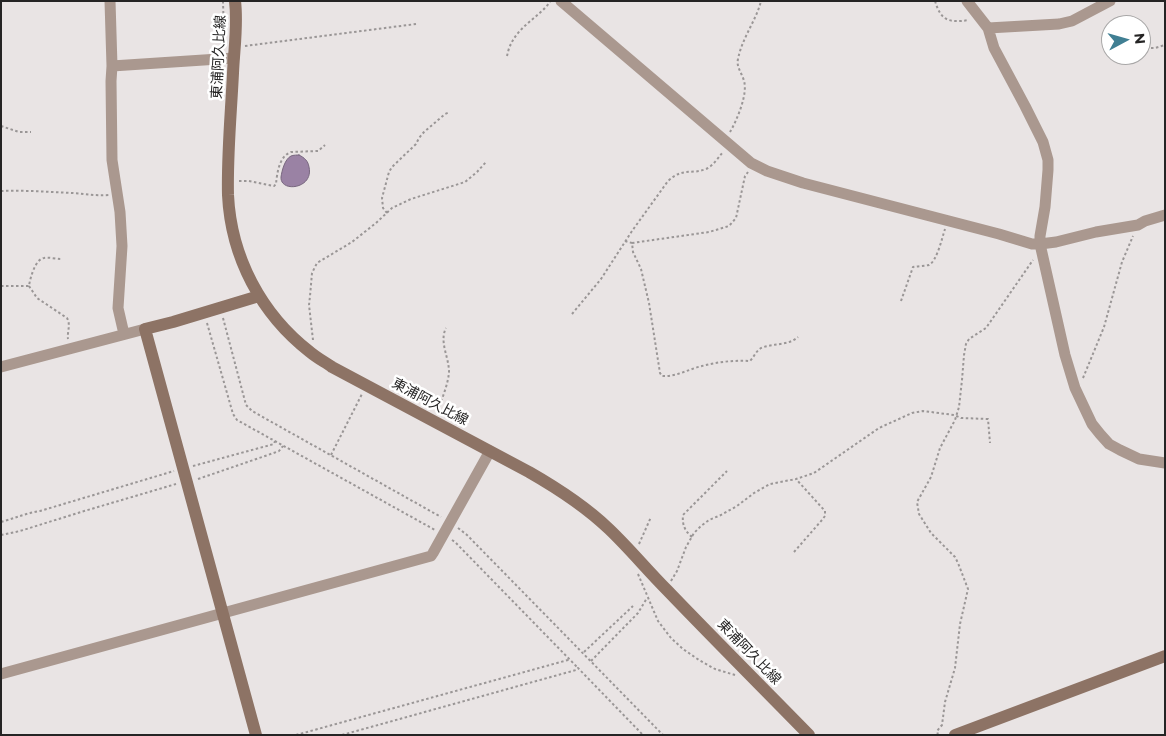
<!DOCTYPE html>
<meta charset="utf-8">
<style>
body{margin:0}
#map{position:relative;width:1166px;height:736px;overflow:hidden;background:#e9e4e4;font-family:Montserrat,sans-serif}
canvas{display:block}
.frame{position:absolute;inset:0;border:2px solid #252424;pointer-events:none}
.north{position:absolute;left:1101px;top:15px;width:50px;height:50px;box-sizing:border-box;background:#fff;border:1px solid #a8a7a7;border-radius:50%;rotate:84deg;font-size:14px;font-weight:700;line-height:20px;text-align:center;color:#252424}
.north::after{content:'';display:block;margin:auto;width:18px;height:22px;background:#407f93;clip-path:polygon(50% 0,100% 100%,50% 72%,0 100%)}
</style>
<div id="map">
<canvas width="1166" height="736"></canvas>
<div class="frame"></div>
<div class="north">N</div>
</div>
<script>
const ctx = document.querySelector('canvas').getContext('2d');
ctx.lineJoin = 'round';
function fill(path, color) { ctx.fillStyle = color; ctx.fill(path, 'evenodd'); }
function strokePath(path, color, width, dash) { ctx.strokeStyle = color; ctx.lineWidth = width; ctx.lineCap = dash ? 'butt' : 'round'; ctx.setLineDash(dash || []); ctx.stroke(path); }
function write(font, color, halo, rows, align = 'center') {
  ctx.font = font + ' Montserrat,"Noto Sans JP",sans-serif'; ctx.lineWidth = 5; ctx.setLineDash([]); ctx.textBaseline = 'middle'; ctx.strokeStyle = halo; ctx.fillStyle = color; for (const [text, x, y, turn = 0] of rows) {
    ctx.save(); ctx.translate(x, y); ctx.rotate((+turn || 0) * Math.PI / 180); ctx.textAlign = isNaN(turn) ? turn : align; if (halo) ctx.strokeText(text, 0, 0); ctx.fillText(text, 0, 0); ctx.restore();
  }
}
const water = new Path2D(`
 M299 155C305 158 308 161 309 167 314 189 280 193 281 177 282 170 285 159 291 156 293 155 298 155 299 155Z`);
fill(water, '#9a82a4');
strokePath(water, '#77667e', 1);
strokePath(new Path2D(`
 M223 1 224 39
 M935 1C941 21 949 23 969 20
 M1115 20 1119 25
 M245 46 416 24
 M1141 48H1155L1165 45
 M507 56C508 52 509 47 511 44 519 26 539 17 550 2
 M1 126 19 132H31
 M730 132C737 120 748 94 744 81 742 73 736 67 738 59 742 38 756 21 761 1
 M239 181H249L274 186 276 184C277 174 279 156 291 152L318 151 325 145
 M1 191C25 190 49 192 73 193 85 194 96 196 109 195
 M387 213 383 208 382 198 389 172 392 167 416 144 419 138 424 132 445 114 450 112
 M625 241 632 243 633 252 641 269 649 303 660 373 662 376C676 377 689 369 702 366 717 362 734 360 750 361 754 357 756 351 761 348 773 343 788 346 798 337
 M632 243 709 232 729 226 736 218 745 176 748 172
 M1 286H29C30 279 35 259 44 258 49 257 56 259 61 259
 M29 286 37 298 67 318C71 325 67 332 68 339
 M901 301 913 267C918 266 924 266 929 265 937 261 942 238 945 229
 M572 314 601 279 632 231 668 181C683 167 691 175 706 169 713 166 718 158 723 152
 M223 318 246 405 252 411 441 517
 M207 323 233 414 237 420 435 530
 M313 340 309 305 310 296 312 273 317 263 352 242 376 223 392 208 411 199 465 182 477 172 486 162
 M1083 378 1104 327 1122 262 1133 236
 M438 411C442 398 448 385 449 372 449 357 439 342 446 328
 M331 455 362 394
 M193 466 274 444 275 441
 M198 479 268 455 279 451 283 446
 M1 522C15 518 27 513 40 511L174 471
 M458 528 467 535 663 735
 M1 535 20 531 81 512 176 484
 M692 537C685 531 682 525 683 515L727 471
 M452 540 455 542 578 668
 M639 544 651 517
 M794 552 822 520 825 516V511L796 479
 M638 574 658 621 671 638 683 649 699 660 715 669 735 675
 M671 581 677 571 686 547 694 533 701 526 709 520 721 515 737 506 754 493 770 484 796 479 814 473 879 428 912 413 923 411 954 415 961 418 988 419 990 443
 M584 652 633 606
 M591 661 638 613 647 598
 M296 735 568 660 570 659
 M342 735 576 670 578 668 643 735
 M938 735 937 731 942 725 945 702 955 668 960 624 968 589 958 563 955 557 931 533 919 514 917 502 931 477 940 448 955 420 959 407 962 380 964 355 966 344 969 339 986 328 1033 260`), '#9a9696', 2, [2.5, 2.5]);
strokePath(new Path2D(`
 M110 1 112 66 111 81 112 160 120 212 122 246 118 308 124 334
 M561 1 751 163 767 171 803 183 999 234 1032 244H1040L1056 242 1096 232 1138 225 1145 221 1165 215
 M967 1 988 28 994 48 1025 106 1043 142 1048 160V170L1045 207 1040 236V244L1065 355 1075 388 1092 424 1100 434 1109 444 1120 450 1139 459 1165 463
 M988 28 1059 24 1072 21 1110 1
 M112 66 234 58
 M1 367 145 329
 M1 674 431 556 433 553 490 451`), '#aa988f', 11);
strokePath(new Path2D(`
 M235 1C238 25 234 49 233 73 231 114 227 155 228 195 231 257 261 314 310 352 317 358 325 362 332 367L529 472C557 488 585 506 609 529 630 549 647 570 667 590 714 639 762 687 809 735
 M256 735 145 329 173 322 259 296
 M955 735 1165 656`), '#8d7365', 12);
write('14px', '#252424', '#fff', [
 ["東浦阿久比線",219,57,-87],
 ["東浦阿久比線",430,402,28],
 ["東浦阿久比線",749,652,46]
]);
</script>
